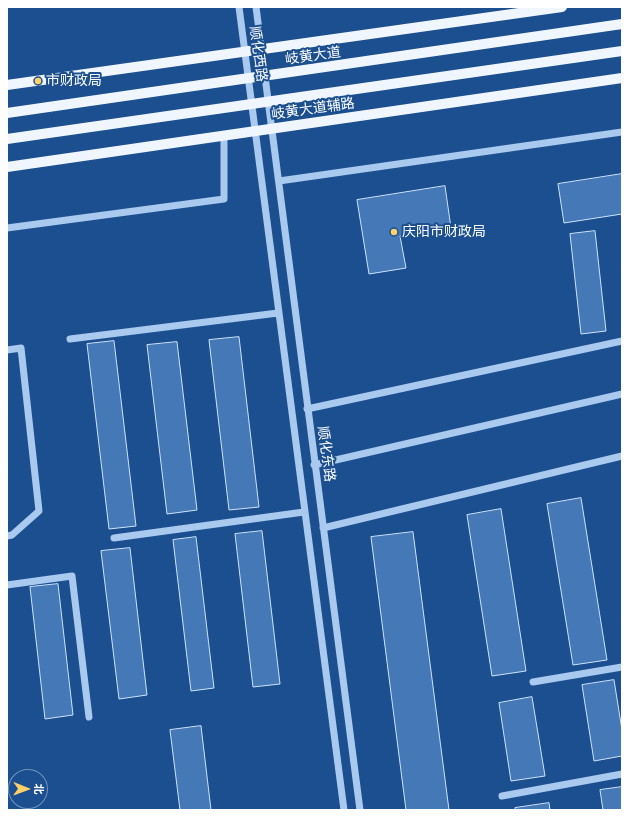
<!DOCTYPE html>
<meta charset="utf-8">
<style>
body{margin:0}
#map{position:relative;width:629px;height:817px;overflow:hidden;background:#1b4f8f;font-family:Cabin,"Noto Sans SC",sans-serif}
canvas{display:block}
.frame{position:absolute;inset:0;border:8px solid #fff;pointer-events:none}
.north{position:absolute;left:8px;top:769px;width:40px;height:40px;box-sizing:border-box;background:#1b4f8f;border:1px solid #7695bc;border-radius:50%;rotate:91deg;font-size:11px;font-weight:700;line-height:16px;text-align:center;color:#fff}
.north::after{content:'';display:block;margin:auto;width:14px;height:18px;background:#ffd166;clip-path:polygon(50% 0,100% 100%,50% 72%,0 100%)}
</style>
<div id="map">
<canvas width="629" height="817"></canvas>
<div class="frame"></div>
<div class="north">北</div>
</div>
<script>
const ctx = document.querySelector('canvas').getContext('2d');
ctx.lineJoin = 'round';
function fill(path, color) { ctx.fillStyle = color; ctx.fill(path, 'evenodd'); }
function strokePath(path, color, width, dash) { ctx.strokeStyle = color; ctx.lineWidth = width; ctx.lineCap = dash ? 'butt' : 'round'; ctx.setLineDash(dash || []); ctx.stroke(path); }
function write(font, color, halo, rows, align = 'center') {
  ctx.font = font + ' Cabin,"Noto Sans SC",sans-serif'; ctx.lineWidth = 4; ctx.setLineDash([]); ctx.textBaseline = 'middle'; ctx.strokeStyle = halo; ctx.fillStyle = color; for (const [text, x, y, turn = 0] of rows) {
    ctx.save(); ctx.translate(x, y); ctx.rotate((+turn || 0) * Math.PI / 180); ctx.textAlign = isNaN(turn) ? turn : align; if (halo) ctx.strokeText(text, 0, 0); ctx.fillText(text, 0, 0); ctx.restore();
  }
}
const building = new Path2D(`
 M622 174V214L564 223 558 184Z
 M445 186 451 228 400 236 406 268 369 274 357 200Z
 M595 231 606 331 581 334 570 234Z
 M239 337 259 507 229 510 209 340Z
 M114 341 136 526 109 529 87 344Z
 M177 342 197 510 167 514 147 345Z
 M581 498 607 660 573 665 547 504Z
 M501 509 526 671 492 676 467 515Z
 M262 531 280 684 253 687 235 534Z
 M413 532 449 810H406L371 537Z
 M196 537 214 688 191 691 173 540Z
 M130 548 147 695 119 699 101 551Z
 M58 584 73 715 45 719 30 587Z
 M614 680 622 730V756L594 761 582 685Z
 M532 697 545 776 511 781 499 703Z
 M201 726 211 810H180L170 730Z
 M622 787V810H603L600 790Z
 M549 803 550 810H515V808Z`);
fill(building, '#4478b7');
strokePath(building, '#cfe3fa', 1);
strokePath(new Path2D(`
 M239 7 344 810
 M256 7 360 810
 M279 181 622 132
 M7 228 224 199V136
 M70 339 278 313
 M7 350 21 348 39 511 12 535 7 536
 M307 409 622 341
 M314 465 622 394
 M323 528 622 456
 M114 538 304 512
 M7 585 72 576 89 717
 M533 682 622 667
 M502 796 622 774`), '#a9c9ee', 7);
strokePath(new Path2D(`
 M7 85 562 7
 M7 113 622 24
 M7 139 622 51
 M7 167 622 78`), '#f0f6ff', 10);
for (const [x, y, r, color] of [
 [38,81,4,"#ffd166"],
 [394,232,4,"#ffd166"]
]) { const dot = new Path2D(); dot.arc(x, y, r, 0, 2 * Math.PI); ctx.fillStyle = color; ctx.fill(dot); strokePath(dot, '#1b4f8f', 1.5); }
write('14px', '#fff', '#1b4f8f', [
 ["顺化西路",258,54,82],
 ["岐黄大道",313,56,-8],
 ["岐黄大道辅路",313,109,-8],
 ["顺化东路",326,454,82]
]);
write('14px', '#fff', '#1b4f8f', [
 ["市财政局",46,81],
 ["庆阳市财政局",402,232]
], 'left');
</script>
